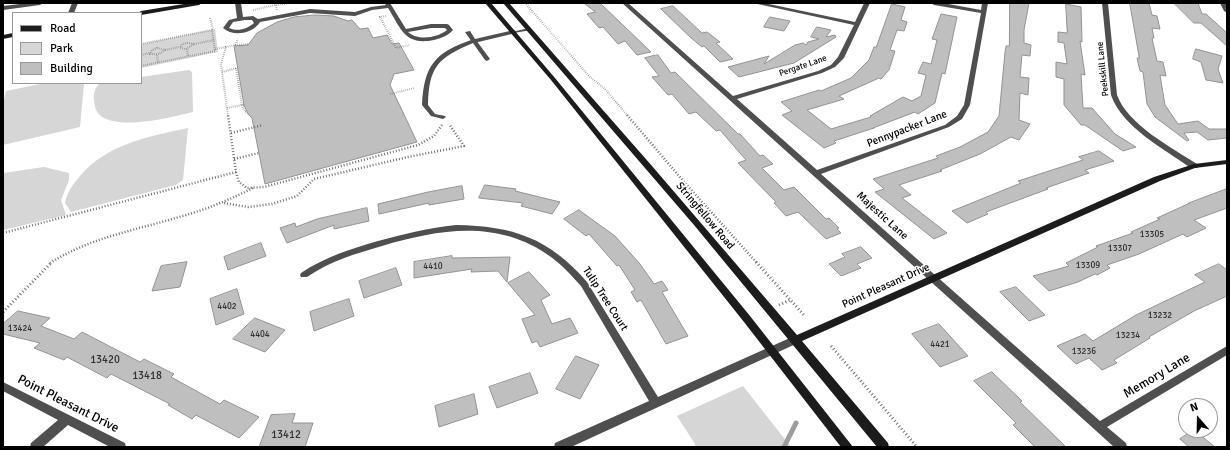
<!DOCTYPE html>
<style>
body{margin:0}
#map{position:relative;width:1230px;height:450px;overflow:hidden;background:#fff;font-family:Signika,sans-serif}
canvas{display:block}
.frame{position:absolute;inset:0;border:4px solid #000;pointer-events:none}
.legend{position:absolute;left:12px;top:12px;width:130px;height:72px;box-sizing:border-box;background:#fff;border:1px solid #999;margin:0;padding:5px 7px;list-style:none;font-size:12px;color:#000}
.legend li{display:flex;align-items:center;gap:8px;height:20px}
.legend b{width:20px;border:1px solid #999}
.north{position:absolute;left:1178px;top:398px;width:40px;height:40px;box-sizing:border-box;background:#fff;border:1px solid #999;border-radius:50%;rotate:340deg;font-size:11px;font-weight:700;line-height:16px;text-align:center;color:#000}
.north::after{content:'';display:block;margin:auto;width:14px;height:18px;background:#000;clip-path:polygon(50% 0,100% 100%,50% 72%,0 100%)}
</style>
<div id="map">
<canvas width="1230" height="450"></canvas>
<div class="frame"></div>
<ul class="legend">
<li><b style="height:5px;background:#1c1c1c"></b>Road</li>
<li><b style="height:11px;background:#d6d6d6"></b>Park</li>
<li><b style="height:11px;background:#bfbfbf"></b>Building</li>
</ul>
<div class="north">N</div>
</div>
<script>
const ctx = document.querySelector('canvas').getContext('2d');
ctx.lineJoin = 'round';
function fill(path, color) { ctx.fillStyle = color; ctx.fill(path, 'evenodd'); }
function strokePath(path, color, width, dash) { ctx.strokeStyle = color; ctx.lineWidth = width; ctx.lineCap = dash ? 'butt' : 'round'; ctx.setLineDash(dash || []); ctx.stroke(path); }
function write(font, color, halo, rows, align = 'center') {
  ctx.font = font + ' Signika,sans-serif'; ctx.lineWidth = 3; ctx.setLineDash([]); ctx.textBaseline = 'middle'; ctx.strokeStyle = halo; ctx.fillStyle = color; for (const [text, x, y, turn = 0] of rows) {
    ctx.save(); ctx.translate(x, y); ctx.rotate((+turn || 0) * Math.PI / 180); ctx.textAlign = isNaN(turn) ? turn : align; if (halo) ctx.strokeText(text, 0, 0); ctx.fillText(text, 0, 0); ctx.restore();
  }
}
fill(new Path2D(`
 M215 29 218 52 141 68V44Z
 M189 70 192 72 193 112C173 117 100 136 95 106 93 96 93 90 100 83H141V77Z
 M45 83H84L80 127 3 145V104L6 91Z
 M188 128 183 180 176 185 71 212 65 203C68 190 72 186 80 176 107 144 150 136 188 128Z
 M44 167 69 173V180L61 200 66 215 3 230V173Z
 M743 386 791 447H695V444L677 416Z`), '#d6d6d6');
strokePath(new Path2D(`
 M784 447 796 423`), '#9d9d9d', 5);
const building = new Path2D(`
 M584 3H600L651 52 637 55 625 41 618 44 603 27 599 28 587 14 595 12Z
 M1010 3H1029L1024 30V43L1031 45 1030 56 1022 55 1020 77 1029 78 1028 95 1020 93 1019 120 1030 124 1019 140 1011 137 980 154 940 170 942 171 899 185 911 195 902 198 947 233 934 239 875 192 884 189 873 179 938 158 936 156 960 147 988 132 999 116 1005 52 1006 46H1009Z
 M1130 3H1149L1152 15 1157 16 1160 29 1152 28 1154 38H1152L1157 61 1163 62 1166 76 1160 75 1165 105 1178 124 1198 121 1209 129H1227V138L1208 140 1197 132 1184 133 1189 140 1187 141 1155 117 1147 104 1143 72 1140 71 1137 58H1139Z
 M1174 3H1198L1202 14H1206L1227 33V46L1201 23H1194Z
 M892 4 905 7 901 20 907 22 904 31 897 30 890 50 895 51 889 70 881 79 879 78 839 96 844 99 807 110 831 129 871 117 870 116 903 97 912 101 921 96 926 75 918 73 923 62 931 64 937 40 932 39 941 14 957 17 945 74 942 73 935 103 918 114 915 112 873 128H874L834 141 836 143 824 148 782 115 792 111 781 102 819 90 821 91 851 78 869 60 874 47H876Z
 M1066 4 1081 7 1082 42 1080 41 1085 75 1081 74 1083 108H1092L1115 134 1136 147 1123 151 1085 125H1081L1064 105V79L1056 77V62L1067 64 1064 43 1058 42V32L1067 33Z
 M673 6 702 33 707 32 720 42 716 43 733 59 720 62 704 46 702 47 690 37 661 9Z
 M315 15 334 16 348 21 352 20 360 29 368 28 373 38 387 35 392 44 399 43 414 70 394 74 390 85 417 142 265 184 252 118 248 114 244 105 234 46 248 45 257 33 277 22 294 17Z
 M770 17 790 21 784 31 764 27Z
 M817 27 831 30 826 37 835 35 836 37 794 63 739 77 728 67 769 56 764 64 795 45 803 43 806 45 808 42 819 39 811 37Z
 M1196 49 1222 56 1218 69 1223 83 1206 80 1201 62 1193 59Z
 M658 55 671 73 675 72 738 134H740L760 156 763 155 773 164 762 168 784 190 794 187 826 219 829 218 839 228 837 229 841 233 826 239 798 212 786 216 774 203 776 202 738 163 746 160 720 130 716 131 696 112 689 114 672 94 668 95 652 77 659 76 645 58Z
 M1099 151 1114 161 1085 170 1089 173 1046 188 1048 189 986 212 988 214 967 223 952 211 1021 183 1018 181 1083 160 1079 157Z
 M485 185 516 189 515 191 560 202 552 214 521 206 523 203 479 198Z
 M462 186 464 199 429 205V203L379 214 378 204 428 192Z
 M1227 189V208L1194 220 1206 228 1187 237 1183 234 1139 254 1107 265 1110 268 1097 275 1095 274 1078 282 1049 291 1033 276 1069 266 1066 263 1098 247 1096 246 1133 233 1131 232 1160 219 1157 218 1190 203H1189Z
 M367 208 369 221 334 229V225L287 243 280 228 295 223 296 227 317 219Z
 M579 210 615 236 640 264 654 284 662 281 668 290 662 292 688 336 666 344 641 300 637 302 631 292 635 290 619 265 617 266 589 234 586 236 564 219Z
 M261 243 266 256 228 270 224 257Z
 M861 247 872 258 857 264 861 268 841 276 829 264 845 257 842 254Z
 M452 256V258L510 257 507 282 498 271 471 272 472 269 414 278V262Z
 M187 262 180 287 152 291 161 266Z
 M1219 264 1227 270V296L1194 311 1149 337 1150 338 1114 360 1117 363 1102 370 1089 358 1076 364 1057 346 1085 334 1093 341 1136 315 1205 282 1195 275Z
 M396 268 402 285 364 298 359 281Z
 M529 272 550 295 541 300 552 324 570 318 578 333 540 347 537 341 532 343 522 319 535 315 508 283Z
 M1016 287 1045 315 1029 321 1000 292Z
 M237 289 244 314 216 325 210 299Z
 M349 299 354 316 314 331 310 312Z
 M18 311 50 318 41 326 74 339 82 332 140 362 144 359 174 374 171 377 220 404 224 400 259 417 239 438 196 415 192 419 168 405 170 404 111 374 107 378 67 357 64 360 34 348 40 343 3 334V324Z
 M255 318 285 330 265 352 233 339Z
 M939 324 968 356 940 367 912 334Z
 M576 356 599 365 580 399 556 389Z
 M992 372 1022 401 1020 402 1066 447H1035L1013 425 1016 423 974 381Z
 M530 373 538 393 497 408 489 387Z
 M474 394 478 414 439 427 435 406Z
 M295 414 292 423H313L305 447H259L271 415Z
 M1194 430 1215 447H1189L1180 439Z`);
fill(building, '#bfbfbf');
strokePath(building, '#939393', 1);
strokePath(new Path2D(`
 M525 3 590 77 605 89 628 116
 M276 5 288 3
 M253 10 276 5 277 11
 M386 16 380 17 396 48 409 45
 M210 18 213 29
 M187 43 194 44 186 49 180 48 182 44Z
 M141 44 212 30 215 51 141 66
 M194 44 214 40
 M235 45 249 44
 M157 48 165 50 159 54H150L152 50Z
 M187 49 188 56
 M215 49 226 47
 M165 50 179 47
 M141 55 150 53
 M157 55 158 63
 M222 72 237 68
 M390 94 415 88
 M244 105H242L245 112 247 111
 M227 108 242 105 236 68
 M228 116 221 64 226 47 235 45 238 39`), '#717171', 2, [0.5, 1.5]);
strokePath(new Path2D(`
 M627 115 685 183 757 263
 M231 133 263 125
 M234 159 259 153
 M236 172 239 182 247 188 264 187 418 145 434 136 442 125
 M224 203 248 207 272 204 297 196 314 179 408 157 464 146 449 124
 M3 233 236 172 228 115
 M50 263C89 238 136 230 179 217 205 210 229 200 253 188`), '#717171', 2.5, [1, 2]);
strokePath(new Path2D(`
 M756 262 804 315
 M779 305 790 300
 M3 312 52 262
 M831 346 917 447`), '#717171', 3, [1, 2.5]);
fill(new Path2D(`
 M529 28H531V30L514 33 512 32Z
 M474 39 476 40 490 59 487 61 485 60 473 43C438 58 429 66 428 105L435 114 445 116 446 117 443 119 431 116 422 105C424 65 435 52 474 39Z`), '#4f4f4f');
fill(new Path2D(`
 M28 3H43L40 5 3 10V6Z
 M72 3H78L74 13H68Z
 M235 3H241L243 17 253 16 258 19 310 9 355 12 371 7 386 5 384 3H390L406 29 431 24H447L449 25 453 30C448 36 441 38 434 40 404 46 401 28 388 8L372 10 355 16 310 13 260 22C253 34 233 37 223 28L229 20 237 18ZM245 20H252L254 23C247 29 238 32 229 28L233 22ZM431 28H445L447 30C437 38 418 41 408 32Z
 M622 3H628L733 96 818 71 831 65 838 57 854 25 753 3H764L855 22 864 3H870L844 58 835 67 822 73 737 99 817 170 945 125 957 116 964 105 981 13 934 5 931 3H943L981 10 982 3H988L970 105 962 119 949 127 821 174 1100 421 1227 346V355L1107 427 1126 443 1127 447H1114Z
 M1102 3H1108L1117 95C1128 125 1171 147 1197 164L1198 166 1197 168H1191C1164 149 1122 127 1111 95Z
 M1220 3H1226L1227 13 1224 11Z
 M514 30 517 32 516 33 474 43 472 42 465 32 470 31 475 39Z
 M456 225C513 226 549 238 587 282L658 397 792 337 795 336 798 337 800 340 798 343 571 447H554L555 443 649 401 581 286C572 276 562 265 551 257 498 219 440 229 382 246 355 254 330 261 307 277H301L300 275 301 273C325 257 350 249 378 241 404 234 428 228 456 225Z
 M3 382 125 443 126 447H110L68 425 43 447H30L31 443 58 420 3 391Z`), '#4f4f4f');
fill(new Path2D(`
 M190 3H202L199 5 141 15V13H138L141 11Z
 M485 3H491L555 78 750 316 853 447H841L744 322 551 80Z
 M503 3H509L652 166 797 335 1154 177 1194 164 1227 160V164L1195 168 1160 181 802 341 888 443 889 447H877L694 225Z
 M13 33V37L3 39V35Z`), '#1c1c1c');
write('9px', '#000', '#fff', [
 ["Pergate Lane",803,66,-19],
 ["Peekskill Lane",1103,69,-96]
]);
write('9px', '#303030', null, [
 ["13305",1152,235],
 ["13307",1120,249],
 ["13309",1088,266],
 ["4410",433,267],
 ["4402",227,307],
 ["13232",1160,316],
 ["13424",20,329],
 ["4404",260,335],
 ["13234",1128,336],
 ["4421",940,345],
 ["13236",1084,352]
]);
write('11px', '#000', '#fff', [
 ["Pennypacker Lane",907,129,-21],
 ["Stringfellow Road",705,216,50],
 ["Majestic Lane",882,216,42],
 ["Point Pleasant Drive",886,286,-24],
 ["Tulip Tree Court",605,299,57]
]);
write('11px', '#303030', null, [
 ["13420",105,360],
 ["13418",147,376],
 ["13412",286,435]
]);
write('13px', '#000', '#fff', [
 ["Memory Lane",1157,376,-31],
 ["Point Pleasant Drive",68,404,27]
]);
</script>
